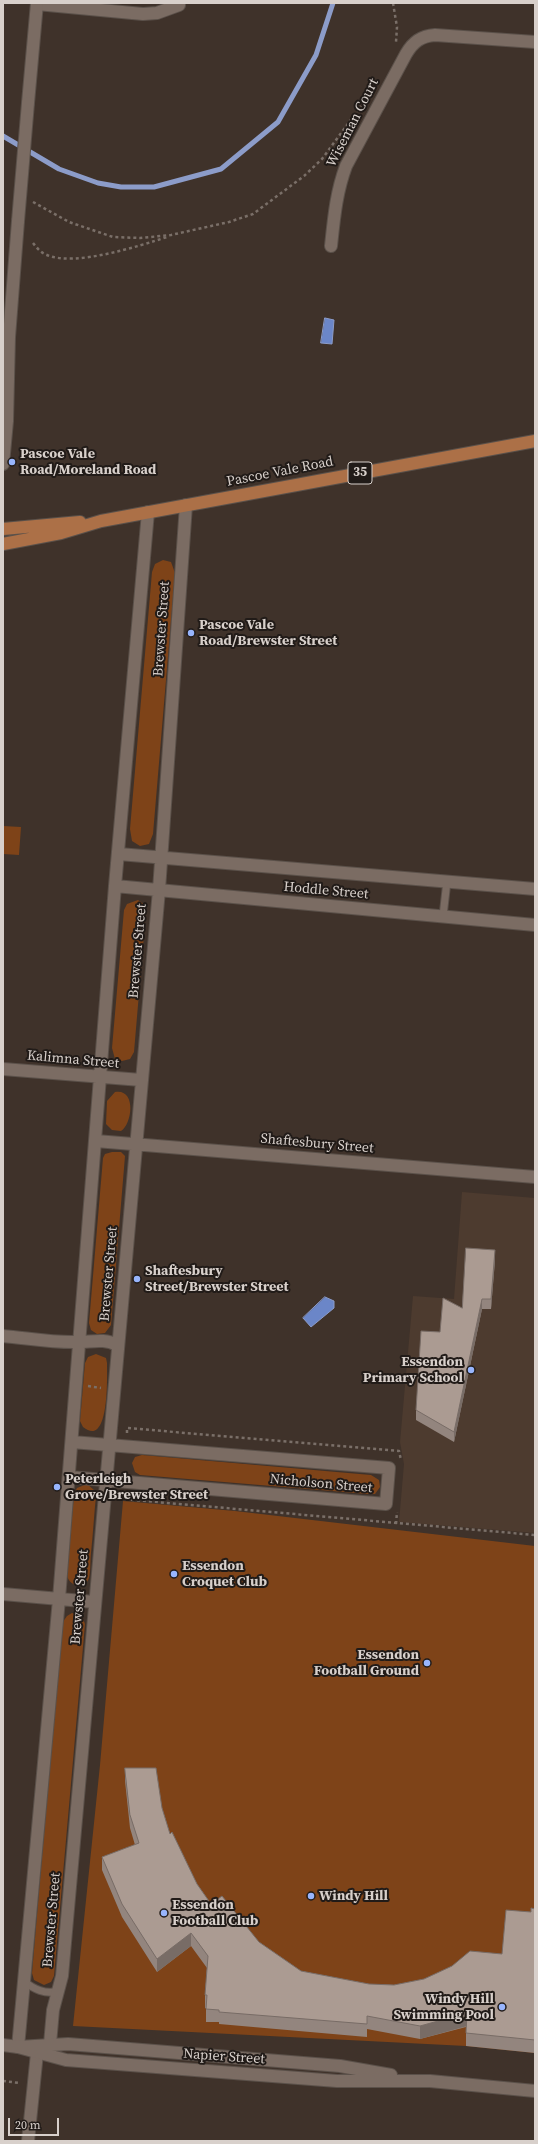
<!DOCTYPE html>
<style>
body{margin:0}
#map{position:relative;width:538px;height:2144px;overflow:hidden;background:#3f322a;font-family:"Source Serif 4",serif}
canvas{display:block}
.frame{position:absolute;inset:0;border:4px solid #d8d0cb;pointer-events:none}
.scale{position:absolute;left:8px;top:2118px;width:51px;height:18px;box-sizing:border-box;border:2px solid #d8d0cb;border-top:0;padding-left:5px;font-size:12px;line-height:14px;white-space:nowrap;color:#d8d0cb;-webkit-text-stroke:3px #211b18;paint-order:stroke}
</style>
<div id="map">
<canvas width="538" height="2144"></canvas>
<div class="frame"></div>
<div class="scale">20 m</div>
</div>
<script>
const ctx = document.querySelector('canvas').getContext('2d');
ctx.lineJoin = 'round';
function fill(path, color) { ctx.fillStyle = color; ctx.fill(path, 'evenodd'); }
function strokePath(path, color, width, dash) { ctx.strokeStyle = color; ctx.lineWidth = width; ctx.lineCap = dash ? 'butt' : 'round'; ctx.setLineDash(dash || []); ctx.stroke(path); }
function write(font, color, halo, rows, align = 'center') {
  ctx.font = font + ' "Source Serif 4",serif'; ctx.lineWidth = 4; ctx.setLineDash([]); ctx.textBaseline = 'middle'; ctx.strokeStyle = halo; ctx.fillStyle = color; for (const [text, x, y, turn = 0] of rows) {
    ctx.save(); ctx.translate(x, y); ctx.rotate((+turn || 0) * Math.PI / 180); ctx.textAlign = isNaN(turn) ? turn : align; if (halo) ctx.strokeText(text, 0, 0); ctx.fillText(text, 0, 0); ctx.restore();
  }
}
fill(new Path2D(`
 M462 1192 535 1198V1533L399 1522 404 1464 400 1442 413 1296 454 1299Z`), '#4d3b2f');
fill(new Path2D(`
 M163 560 171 562 175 573 153 834 149 844 140 846 132 841 130 829 152 572 155 564Z
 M3 826 21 827 19 855 3 854Z
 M138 900 145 905 146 911 134 1052 130 1059 122 1061 115 1059 112 1048 124 910 127 904Z
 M115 1092C136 1088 133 1123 121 1131L112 1130 106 1124 107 1101Z
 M112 1152H121L125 1156 111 1325 105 1333 97 1334 91 1330 89 1323 103 1158 105 1154Z
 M96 1354 106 1358 107 1363C107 1376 110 1449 83 1427L80 1421 85 1363 88 1357Z
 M142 1455 371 1475 379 1480 380 1487 375 1494H368L140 1475 135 1472 132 1463 135 1457Z
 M87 1484 94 1490 96 1496C94 1515 93 1534 91 1553 90 1561 91 1570 89 1578 85 1590 69 1587 67 1575L74 1494 77 1488Z
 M123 1501 235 1511 535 1546V2053L466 2046 73 2026 100 1765Z
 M72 1613 82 1616 85 1624 54 1976 51 1982 44 1985 34 1980 32 1973 62 1623 67 1616Z`), '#7e4318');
const water = new Path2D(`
 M325 318 334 320 332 344 321 343Z
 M325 1297 334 1301V1308L311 1327 303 1318Z`);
fill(water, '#6b86c8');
strokePath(water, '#8c9cc9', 1);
strokePath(new Path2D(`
 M3 136 59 169 98 183 121 187H154L221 169 278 122 316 55 333 3`), '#8c9cc9', 5);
const lane = new Path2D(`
 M443 916 447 881
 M24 1981C33 1989 46 1995 58 1991`);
const street = new Path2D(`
 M37 4 143 14 157 13 179 5
 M331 246C334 218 336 193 346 166L406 54C413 42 421 36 435 35L535 42
 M119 854 535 889
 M115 886 535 925
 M3 1069 141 1080
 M96 1141 535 1177
 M3 1336C27 1338 53 1343 78 1342 92 1342 104 1338 117 1345
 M69 1477 386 1504 389 1468 72 1442
 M3 1594 94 1602
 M50 2044 53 2010 62 1976 159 890 186 505
 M18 2047 59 1599 115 886 148 512
 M28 2141 37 2053`);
const secondary = new Path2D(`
 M28 103 37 3
 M3 464 7 421 9 337 18 221
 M3 2045 18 2047 68 2044 340 2066 391 2075
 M18 2047 66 2060 337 2081H430L535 2091`);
const primary = new Path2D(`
 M3 529 80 522
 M3 544 61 533 101 521 535 441`);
strokePath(lane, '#5b514a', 9);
strokePath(street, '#5b514a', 14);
strokePath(secondary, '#5b514a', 14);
strokePath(primary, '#5b514a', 14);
strokePath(new Path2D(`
 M393 3 397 27 396 42
 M33 202 69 222 113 237 140 238 171 235 229 222 253 214 304 176 322 159 361 106
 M33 243C37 248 41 253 47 255 75 267 139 246 167 237
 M88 1386 101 1388
 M127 1433V1428L399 1451 401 1460
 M122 1496V1499L535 1535
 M396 1524 397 1512
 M3 2081 20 2083`), '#7a6f68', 2.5, [3, 3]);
strokePath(lane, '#7b6c63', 7);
strokePath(street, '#7b6c63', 12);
strokePath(secondary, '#7b6c63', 12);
strokePath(primary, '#ac7047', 12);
const secondaryBridge = new Path2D(`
 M18 221 28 103`);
strokePath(secondaryBridge, '#5b514a', 14, []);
strokePath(secondaryBridge, '#7b6c63', 12);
fill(new Path2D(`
 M495 1260 491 1309H482L454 1442 416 1420V1410L462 1308Z
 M125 1768 162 1808 170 1834 197 1884 211 1904 259 1942 301 1971 369 1984 394 1985 424 1979 502 1954 531 1912 535 1909V2053L466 2046V2027L420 2039 367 2029V2037L219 2024V2022H206V2008H205V1995L207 1968 191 1946 157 1972 122 1917 102 1870V1857L135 1845 130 1828 125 1781Z`), '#93857e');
fill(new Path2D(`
 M495 1250V1260L491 1309V1299Z
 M482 1299V1309L454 1442V1432Z
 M191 1933V1946L157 1972V1959Z
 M467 2013V2026L420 2039V2026Z`), '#786c66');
const building = new Path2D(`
 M466 1248 495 1250 491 1299H482L454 1432 416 1410 421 1331 440 1332 443 1298 462 1308Z
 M125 1768H156L162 1808 170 1834 172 1832 197 1884 211 1904 222 1896 259 1942 301 1971 369 1984 394 1985 424 1979 452 1966 470 1951 502 1954 506 1910 531 1912V1908L535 1909V2040L466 2033 467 2013 420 2026 367 2016V2024L219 2012V2010L206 2009 207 1995H205L208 1956 191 1933 157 1959 122 1904 102 1857 139 1843 130 1815Z`);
fill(building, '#ab9b92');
strokePath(building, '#786c66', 1);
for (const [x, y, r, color] of [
 [12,462,4,"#98b5fd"],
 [191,633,4,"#98b5fd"],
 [137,1279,4,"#98b5fd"],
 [471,1370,4,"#98b5fd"],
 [57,1487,4,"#98b5fd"],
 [174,1574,4,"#98b5fd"],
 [427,1663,4,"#98b5fd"],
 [311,1896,4,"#98b5fd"],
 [164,1913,4,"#98b5fd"],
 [502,2007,4,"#98b5fd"]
]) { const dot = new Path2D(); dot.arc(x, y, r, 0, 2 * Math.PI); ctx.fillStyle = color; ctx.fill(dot); strokePath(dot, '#211b18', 1.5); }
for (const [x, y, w] of [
 [360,473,24]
]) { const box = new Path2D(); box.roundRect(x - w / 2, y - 11, w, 22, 3); ctx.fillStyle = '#211b18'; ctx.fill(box); strokePath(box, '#d8d0cb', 1); }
write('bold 13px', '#d8d0cb', null, [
 ["35",360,473]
]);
write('14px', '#d8d0cb', '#211b18', [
 ["Wiseman Court",353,123,-63],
 ["Pascoe Vale Road",280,472,-11],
 ["Brewster Street",162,629,-86],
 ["Hoddle Street",326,891,5],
 ["Brewster Street",138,951,-85],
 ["Kalimna Street",73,1060,5],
 ["Shaftesbury Street",317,1144,5],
 ["Brewster Street",109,1274,-85],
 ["Nicholson Street",321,1484,5],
 ["Brewster Street",80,1597,-85],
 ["Brewster Street",52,1920,-85],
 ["Napier Street",224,2057,4]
]);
write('bold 14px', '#d8d0cb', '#211b18', [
 ["Pascoe Vale",20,454],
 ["Road/Moreland Road",20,470],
 ["Pascoe Vale",199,625],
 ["Road/Brewster Street",199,641],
 ["Shaftesbury",145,1271],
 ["Street/Brewster Street",145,1287],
 ["Essendon",463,1362,"right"],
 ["Primary School",463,1378,"right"],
 ["Peterleigh",65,1479],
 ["Grove/Brewster Street",65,1495],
 ["Essendon",182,1566],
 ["Croquet Club",182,1582],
 ["Essendon",419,1655,"right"],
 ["Football Ground",419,1671,"right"],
 ["Windy Hill",319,1896],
 ["Essendon",172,1905],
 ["Football Club",172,1921],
 ["Windy Hill",494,1999,"right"],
 ["Swimming Pool",494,2015,"right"]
], 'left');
</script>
